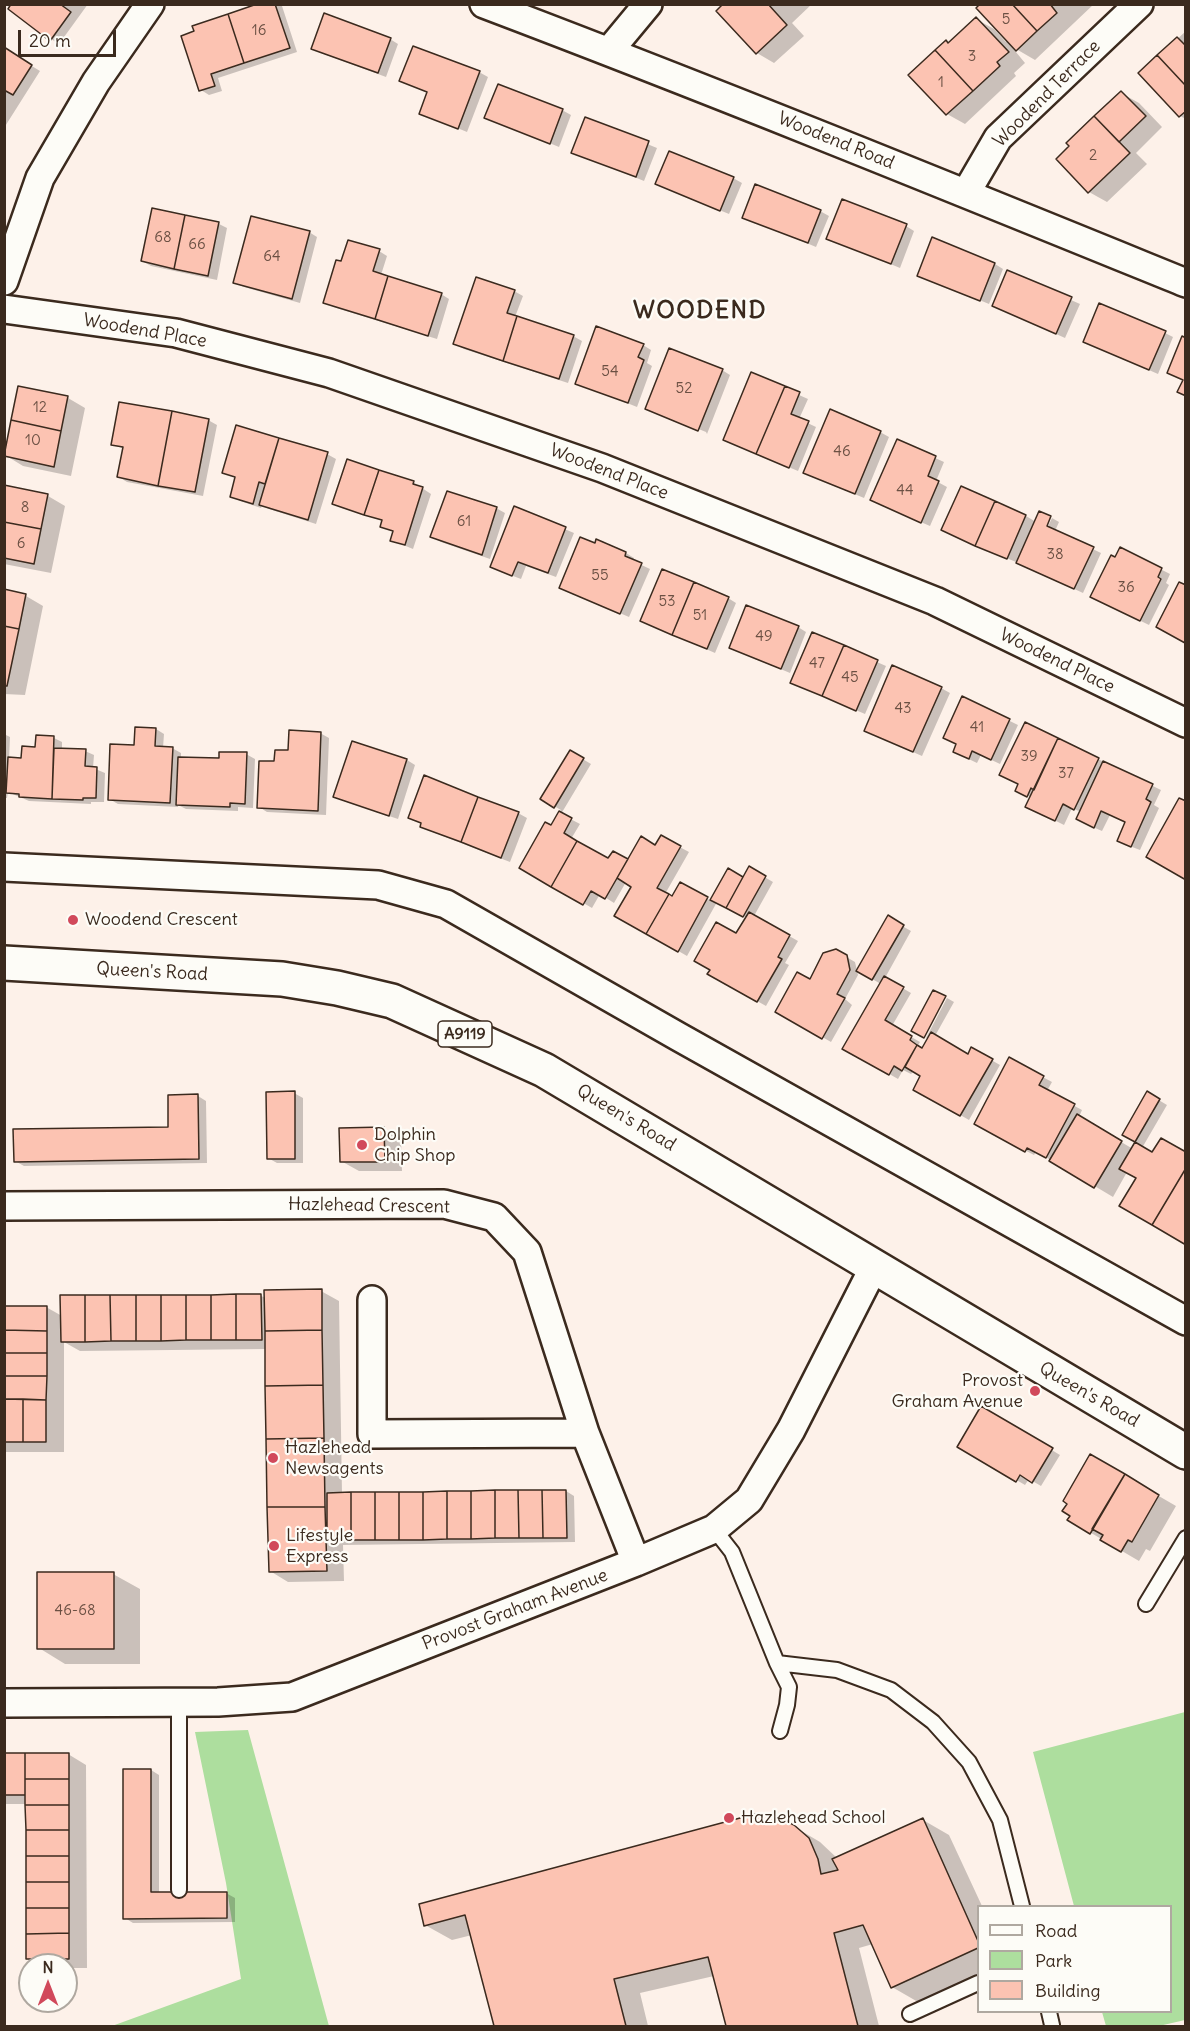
<!DOCTYPE html>
<style>
body{margin:0}
#map{position:relative;width:1190px;height:2031px;overflow:hidden;background:#fdf1e9;font-family:Delius,sans-serif}
canvas{display:block}
.frame{position:absolute;inset:0;border:6px solid #3b2a1e;pointer-events:none}
.legend{position:absolute;left:977px;top:1905px;width:195px;height:108px;box-sizing:border-box;background:#fdfcf7;border:2px solid #afa8a0;margin:0;padding:8px 10px;list-style:none;font-size:18px;color:#3b2a1e}
.legend li{display:flex;align-items:center;gap:12px;height:30px}
.legend b{width:30px;border:2px solid #afa8a0}
.north{position:absolute;left:18px;top:1953px;width:60px;height:60px;box-sizing:border-box;background:#fdfcf7;border:2px solid #afa8a0;border-radius:50%;rotate:0deg;font-size:16px;font-weight:700;line-height:24px;text-align:center;color:#3b2a1e}
.north::after{content:'';display:block;margin:auto;width:21px;height:27px;background:#d1495b;clip-path:polygon(50% 0,100% 100%,50% 72%,0 100%)}
.scale{position:absolute;left:18px;top:30px;width:98px;height:27px;box-sizing:border-box;border:3px solid #3b2a1e;border-top:0;padding-left:8px;font-size:18px;line-height:21px;white-space:nowrap;color:#3b2a1e;-webkit-text-stroke:4px #fdfcf7;paint-order:stroke}
</style>
<div id="map">
<canvas width="1190" height="2031"></canvas>
<div class="frame"></div>
<ul class="legend">
<li><b style="height:8px;background:#fdfcf7"></b>Road</li>
<li><b style="height:16px;background:#adde9e"></b>Park</li>
<li><b style="height:16px;background:#fcc3b2"></b>Building</li>
</ul>
<div class="north">N</div>
<div class="scale">20 m</div>
</div>
<script>
const ctx = document.querySelector('canvas').getContext('2d');
ctx.lineJoin = 'round';
function fill(path, color) { ctx.fillStyle = color; ctx.fill(path, 'evenodd'); }
function strokePath(path, color, width, dash) { ctx.strokeStyle = color; ctx.lineWidth = width; ctx.lineCap = dash ? 'butt' : 'round'; ctx.setLineDash(dash || []); ctx.stroke(path); }
function write(font, color, halo, rows, align = 'center') {
  ctx.font = font + ' Delius,sans-serif'; ctx.lineWidth = 4.5; ctx.setLineDash([]); ctx.textBaseline = 'middle'; ctx.strokeStyle = halo; ctx.fillStyle = color; for (const [text, x, y, turn = 0] of rows) {
    ctx.save(); ctx.translate(x, y); ctx.rotate((+turn || 0) * Math.PI / 180); ctx.textAlign = isNaN(turn) ? turn : align; if (halo) ctx.strokeText(text, 0, 0); ctx.fillText(text, 0, 0); ctx.restore();
  }
}
fill(new Path2D(`
 M1185 1712V2020L1159 2026H1106L1102 2012H1170V1906H1074L1033 1752Z
 M248 1730 329 2026H112L241 1979 226 1883 195 1732Z`), '#adde9e');
fill(new Path2D(`
 M13 4H88L59 44 51 39Z
 M262 4 282 6 297 52 218 78 222 91 209 95 201 90 183 37Z
 M725 4H812L792 23 804 36 774 63 757 53Z
 M982 4H1094L1035 60 1011 46 1025 63 1014 73 1016 76 965 124 947 114 910 75 949 44 976 19 994 29 1006 42 1008 40Z
 M1186 31V119L1180 116 1140 73Z
 M390 39 398 44 386 77 321 53 313 48Z
 M4 49 40 71 4 128Z
 M479 72 488 77 467 132 421 113 428 93 401 81Z
 M1121 93 1139 103 1162 127 1136 153 1147 164 1107 202 1089 192Z
 M562 110 571 115 559 147 486 117Z
 M586 119 657 148 644 181 573 152Z
 M733 178 742 183 729 214 666 188Z
 M153 210 219 224 227 228 217 280 151 266 142 261Z
 M820 211 829 216 816 247 744 217Z
 M906 226 914 231 900 268 828 238Z
 M309 232 317 237 300 303 244 287 235 283Z
 M379 251 387 256 381 275 441 294 449 299 437 339 333 307 325 302 342 263Z
 M995 264 1003 269 989 304 919 275Z
 M1008 272 1080 304 1065 338 994 306Z
 M514 291 523 296 515 317 573 336 582 341 568 383 464 349 455 344Z
 M1165 333 1173 337 1158 374 1094 346Z
 M643 345 651 350 647 363 652 366 637 407 577 383Z
 M722 370 730 375 707 434 706 432 654 411Z
 M752 374 808 399 799 419 816 427 798 471 733 444Z
 M68 398 85 408 71 476 23 466 5 455Z
 M208 420 217 425 203 496 127 482 119 477 124 449 113 444Z
 M237 427 327 454 336 459 316 524 269 509 262 505 261 508 240 501 231 496 242 481 223 472Z
 M880 432 889 437 864 498 814 477Z
 M898 441 944 462 936 481 947 487 930 526 881 505Z
 M413 482 431 494 413 549 391 540 394 532 381 526 383 521 342 508 334 503Z
 M4 487 48 496 65 506 51 573 4 564Z
 M962 488 1026 516 1036 522 1045 533 1052 518 1059 522 1055 531 1101 553 1083 593 1016 562 951 535Z
 M496 508 505 513 490 559 441 542 432 537Z
 M515 508 574 533 556 577 526 566 521 579 500 571Z
 M1121 549 1170 574 1166 583 1169 585 1149 625 1100 601Z
 M626 553 634 558 633 561 650 569 629 617 561 588Z
 M4 591 26 596 43 606 25 695 4 694Z
 M728 598 736 603 715 653 642 621Z
 M798 627 806 632 790 673 731 648Z
 M813 634 886 666 865 714 801 687Z
 M941 688 950 693 922 756 874 735Z
 M963 698 1018 725 1000 764 981 755 977 763 954 752 958 744Z
 M156 729 164 734 163 748H172L181 753V758L220 760 246 754 255 759 253 808 238 807V811L186 809 178 805V807L118 804 109 799 135 746Z
 M320 733 329 738 326 815 267 812 259 807 275 763Z
 M4 734 10 737 9 759H22L54 738 62 742V750L85 751 94 755 93 768 105 773 104 802H91V804L29 801 8 792 7 798H4Z
 M353 743 407 760 415 765 398 819 344 801 335 796Z
 M571 752 591 764 561 814 580 824 571 839 608 860 628 861 656 847 661 837 689 852 665 894 673 898 681 884 711 901 728 870 744 879 749 868 773 882 754 916 798 941 785 963 789 965 766 1006 709 974 737 936 747 918 717 902 687 956 616 915 633 886 626 882 614 903 600 894 592 908 521 867 551 827 561 810 542 799Z
 M1098 759 1161 790 1154 805 1159 808 1140 850 1127 845V822L1110 815 1102 831 1086 824 1081 812 1072 808 1064 825 1036 811 1032 798 1017 790Z
 M518 813 527 818 510 862 430 831 422 826 423 824 410 817Z
 M888 918 911 931 885 978 911 993 892 1026 920 1042 917 1047 923 1050 929 1039 926 1038 947 998 954 1002 935 1036 973 1059 972 1049 1000 1065 969 1120 915 1089 922 1075 914 1071 911 1074 903 1070 898 1079 844 1048 881 984 858 971Z
 M836 951 855 962 858 975 845 999 852 1005 831 1042 777 1011 810 981Z
 M1009 1059 1052 1082 1047 1091 1082 1110 1079 1117 1133 1149 1137 1142 1124 1134 1147 1093 1167 1105 1142 1148 1138 1177 1127 1172 1113 1197 1051 1160 1036 1152 1034 1155 984 1129Z
 M294 1093 303 1098V1163H277L268 1158Z
 M198 1096 206 1101 207 1163 24 1166 15 1161 170 1129Z
 M384 1129 401 1139 402 1171H359L341 1161Z
 M321 1291 339 1301 342 1494 566 1491 574 1496 575 1542 343 1545 344 1581 288 1582 270 1571 266 1349 80 1351 64 1342V1452H4L5 1307H46L62 1316 261 1296 266 1298Z
 M982 1408 1060 1455 1041 1486 1029 1479 1025 1485 959 1446Z
 M1090 1456 1176 1506 1150 1551 1146 1549 1139 1561 1069 1520 1072 1516Z
 M113 1574 140 1589V1664H65L39 1648Z
 M68 1754 86 1765 87 1968H66V1965H39L27 1958V1804H4V1755Z
 M151 1770 159 1775V1893H226L235 1898V1922L133 1923 125 1918Z
 M923 1820 949 1835 982 1906H978V1975L918 2002 892 1987 873 1944 859 1948 879 2026H727L714 1976 640 1993 648 2026H496L472 1935 452 1940 425 1925 793 1826 820 1842 837 1858Z`), '#0003');
const building = new Path2D(`
 M11 4H60L71 12 50 41 8 9Z
 M257 4H275L290 48 244 63 228 14Z
 M723 4H768L787 25 756 54 716 11Z
 M980 4H1012L1037 31 1016 51 976 8Z
 M1012 4H1050L1057 13 1037 31Z
 M324 13 391 38 378 73 311 49Z
 M228 14 244 63 211 74 215 86 199 91 181 36 194 31 192 26Z
 M976 17 1009 52 997 62 1000 66 973 91 935 50 946 40 948 43Z
 M1177 37 1186 46 1185 85 1157 55Z
 M413 46 480 71 458 129 419 114 427 92 399 81Z
 M4 47 32 65 13 95 4 90Z
 M935 50 973 91 946 115 908 75Z
 M1157 55 1186 86V111L1179 117 1138 73Z
 M498 84 563 109 550 144 484 118Z
 M1121 91 1146 116 1119 142 1094 116Z
 M1094 116 1130 153 1088 193 1056 159 1069 146 1066 143Z
 M585 117 649 141 636 177 571 153Z
 M669 151 734 177 720 211 655 184Z
 M755 184 821 210 808 243 742 218Z
 M842 199 907 224 891 264 826 239Z
 M152 208 185 215 174 269 141 261Z
 M185 215 219 222 208 276 174 269Z
 M251 216 310 231 292 299 233 283Z
 M932 237 995 263 980 301 917 276Z
 M348 240 380 249 373 271 388 276 375 319 323 303 336 260 341 261Z
 M1007 270 1072 297 1056 334 992 306Z
 M388 276 442 293 428 336 375 319Z
 M476 277 515 290 507 313 517 316 503 361 453 344Z
 M1099 303 1166 331 1149 370 1083 342Z
 M517 316 574 335 559 379 503 361Z
 M596 326 644 344 638 357 644 360 628 403 575 384Z
 M1182 336 1186 338V396L1177 392 1183 380 1167 373Z
 M669 348 723 369 698 431 645 409Z
 M751 372 785 386 756 454 723 440Z
 M18 386 68 396 61 431 11 420Z
 M785 386 800 392 791 414 809 421 789 468 756 454Z
 M119 402 172 411 158 486 117 477 123 447 111 445Z
 M830 409 881 431 855 494 803 473Z
 M172 411 209 419 195 492 158 486Z
 M11 420 61 431 54 467 4 456Z
 M236 425 279 438 265 484 259 482 253 504 230 497 235 477 222 473Z
 M279 438 328 452 308 520 259 505Z
 M897 439 936 456 928 476 939 481 921 523 870 500Z
 M347 459 379 470 364 515 332 504Z
 M379 470 414 481 413 484 423 487 405 545 390 541 393 531 380 527 382 520 364 515Z
 M4 485 48 494 41 529 4 522Z
 M961 486 995 501 975 546 941 530Z
 M447 491 497 507 482 555 430 537Z
 M995 501 1026 515 1007 559 975 546Z
 M514 506 566 527 548 573 518 562 512 576 490 567Z
 M1039 511 1051 516 1047 526 1094 547 1074 589 1016 563Z
 M4 522 41 529 34 564 4 558Z
 M580 537 595 543 596 539 626 552 625 556 642 563 620 614 559 588Z
 M1120 547 1162 568 1158 577 1161 579 1140 621 1090 597 1111 555 1115 557Z
 M662 569 694 582 672 635 640 621Z
 M694 582 729 597 707 649 672 635Z
 M1179 582 1186 585 1185 643 1156 627Z
 M4 589 26 594 19 629 4 626Z
 M746 605 799 626 781 669 729 648Z
 M4 626 19 629 7 686H4Z
 M812 632 844 645 822 696 790 683Z
 M844 645 878 660 856 711 822 696Z
 M892 665 942 687 913 752 864 731Z
 M962 696 1010 719 991 760 972 751 969 759 953 752 956 744 943 738Z
 M1025 722 1058 738 1034 790 1031 788 1027 797 1015 791 1018 784 999 775Z
 M135 727 156 728 155 746 173 747 170 803 108 800 110 744 134 745Z
 M289 730 321 732 318 811 257 808 259 761H274L275 750H288Z
 M36 735 54 736 52 799 19 797V794L6 793 8 757 21 758 22 746 35 747Z
 M1058 738 1099 758 1074 810 1063 804 1055 821 1025 807Z
 M352 741 407 759 389 816 333 797Z
 M54 748 86 749 85 766 97 767 96 798H83V800L52 799Z
 M570 750 584 758 554 808 540 799Z
 M219 752H247L245 804 230 803V807L176 805 178 757 219 758Z
 M1103 761 1153 784 1146 799 1151 802 1131 847 1117 841 1125 822 1101 811 1094 828 1076 819Z
 M424 775 478 797 461 842 420 827 421 823 408 818Z
 M478 797 519 812 501 858 461 842Z
 M1179 798 1186 801V880L1146 857Z
 M559 811 572 818 564 833 577 841 551 887 519 868 545 822 551 825Z
 M661 835 681 846 657 888 669 894 646 934 614 916 631 887 617 878 641 836 655 845Z
 M577 841 608 858 613 851 628 859 605 899 591 891 583 905 551 887Z
 M749 866 766 876 743 917 726 908Z
 M728 868 743 877 726 908 710 900Z
 M680 882 708 897 678 952 646 934 669 894 672 896Z
 M749 912 790 935 778 957 782 959 757 1002 707 974 710 970 694 961 716 922 736 933Z
 M888 915 904 925 872 980 856 971Z
 M836 949 847 955 850 970 837 994 845 998 822 1039 775 1012 797 972 810 979 823 953Z
 M884 976 904 987 885 1020 912 1036 910 1040 917 1045 902 1071 894 1066 889 1075 842 1049Z
 M933 990 946 996 924 1038 911 1031Z
 M931 1032 968 1054 971 1047 993 1059 960 1116 913 1090 920 1076 905 1067 917 1045 922 1048Z
 M1009 1057 1044 1076 1039 1085 1075 1104 1046 1158 1027 1148 1025 1152 974 1124Z
 M295 1091V1159H267L266 1092Z
 M1147 1091 1160 1099 1135 1142 1122 1135Z
 M198 1094 199 1159 14 1162 13 1129 168 1127V1095Z
 M1077 1114 1122 1141 1094 1188 1049 1161Z
 M384 1127 385 1162H340L339 1128Z
 M1161 1138 1186 1152V1168L1152 1225 1119 1206 1136 1178 1119 1169 1135 1142 1152 1152Z
 M1186 1168V1245L1152 1225Z
 M322 1289V1330L265 1331 264 1290Z
 M236 1294H261L262 1340H236Z
 M236 1294V1340H211V1295Z
 M60 1295H85V1342H61Z
 M85 1295H110L111 1341 85 1342Z
 M110 1295H136V1341H111Z
 M136 1295H161V1341H136Z
 M161 1295H186V1340L161 1341Z
 M186 1295H211V1340H186Z
 M4 1306H47V1331L4 1330Z
 M4 1330 47 1331V1353H4Z
 M322 1330 323 1385 265 1386V1331Z
 M4 1353H47V1376H4Z
 M4 1376H47L46 1400 4 1399Z
 M323 1385 324 1438 266 1439 265 1386Z
 M4 1399H23V1442H4Z
 M23 1399 46 1400V1442H23Z
 M981 1406 1053 1448 1032 1483 1020 1475 1016 1482 957 1447Z
 M324 1438 325 1507H267L266 1439Z
 M1090 1454 1125 1474 1090 1534 1067 1520 1070 1516 1062 1511 1067 1504 1063 1501Z
 M1125 1474 1159 1495 1132 1542 1128 1540 1121 1552 1100 1540 1103 1535 1092 1529Z
 M495 1490V1538L471 1539V1491Z
 M495 1490H518L519 1538H495Z
 M518 1490H542L543 1538H519Z
 M542 1490H566L567 1538H543Z
 M447 1491V1539L423 1540V1492Z
 M447 1491H471V1539H447Z
 M351 1492V1540L327 1541V1493Z
 M351 1492H375V1540H351Z
 M375 1492H399V1540H375Z
 M399 1492H423V1540H399Z
 M267 1507H325L327 1571 269 1572Z
 M37 1572H114V1649H37Z
 M4 1753H25V1795H4Z
 M25 1753H69V1779H25Z
 M123 1769H151V1892H227V1918L123 1919Z
 M25 1779H69V1805H25Z
 M25 1805H69V1830H26Z
 M755 1814 775 1816 794 1825 809 1838 818 1859 821 1874 838 1870 832 1859 923 1818 978 1941V1948L891 1988 863 1925 834 1933 858 2026H726L708 1957 614 1979 626 2026H494L465 1915 424 1926 419 1904Z
 M26 1830H69V1856H26Z
 M26 1856H69V1882H26Z
 M26 1882H69V1908H26Z
 M26 1908H69V1933L26 1934Z
 M69 1933V1959H26V1934Z`);
fill(building, '#fcc3b2');
strokePath(building, '#3b2a1e', 1.5);
const lane = new Path2D(`
 M714 1529 732 1552 777 1663 789 1687 787 1705 780 1731
 M1146 1604 1186 1538
 M777 1663 837 1670 891 1690 933 1722 969 1762 1000 1820 1022 1906
 M179 1702V1890
 M1049 2012 1052 2025
 M910 2014 978 1983`);
const street = new Path2D(`
 M484 4C719 93 952 188 1186 283
 M609 51 648 4
 M966 193 998 138 1139 4
 M4 281 40 178 96 82 150 4
 M4 309 176 333 329 373 602 468 935 601 1186 723
 M4 867 378 885 446 904 679 1037 1186 1321
 M4 1206 444 1204 494 1217 527 1252 585 1433 636 1562
 M372 1300V1434L585 1433
 M4 1703 218 1702 292 1697 636 1562 714 1529 749 1500 791 1430 875 1265`);
const primary = new Path2D(`
 M4 963 282 979 337 988 392 1001 544 1070 1186 1452`);
strokePath(lane, '#3b2a1e', 18);
strokePath(street, '#3b2a1e', 32);
strokePath(primary, '#3b2a1e', 38);
strokePath(lane, '#fdfcf7', 14);
strokePath(street, '#fdfcf7', 27);
strokePath(primary, '#fdfcf7', 33);
for (const [x, y, r, color] of [
 [73,920,6,"#d1495b"],
 [362,1145,6,"#d1495b"],
 [1035,1391,6,"#d1495b"],
 [273,1458,6,"#d1495b"],
 [274,1546,6,"#d1495b"],
 [729,1818,6,"#d1495b"]
]) { const dot = new Path2D(); dot.arc(x, y, r, 0, 2 * Math.PI); ctx.fillStyle = color; ctx.fill(dot); strokePath(dot, '#fdfcf7', 2); }
write('15px', '#6b5043', null, [
 ["5",1006,20],
 ["16",259,31],
 ["3",972,57],
 ["1",941,83],
 ["2",1093,156],
 ["68",163,238],
 ["66",197,245],
 ["64",272,257],
 ["54",610,372],
 ["52",684,389],
 ["12",40,408],
 ["10",33,441],
 ["46",842,452],
 ["44",905,491],
 ["8",25,508],
 ["61",464,522],
 ["6",21,544],
 ["38",1055,555],
 ["55",600,576],
 ["36",1126,588],
 ["53",667,602],
 ["51",700,616],
 ["49",764,637],
 ["47",817,664],
 ["45",850,678],
 ["43",903,709],
 ["41",977,728],
 ["39",1029,757],
 ["37",1066,774],
 ["46-68",75,1611]
]);
for (const [x, y, w] of [
 [465,1034,54]
]) { const box = new Path2D(); box.roundRect(x - w / 2, y - 13, w, 26, 4.5); ctx.fillStyle = '#fdfcf7'; ctx.fill(box); strokePath(box, '#3b2a1e', 1.5); }
write('bold 16px', '#3b2a1e', null, [
 ["A9119",465,1034]
]);
write('18px', '#3b2a1e', '#fdfcf7', [
 ["Woodend Terrace",1047,94,-45],
 ["Woodend Road",836,141,22],
 ["Woodend Place",145,331,10],
 ["Woodend Place",609,472,21],
 ["Woodend Place",1057,661,26],
 ["Queen's Road",152,972,3],
 ["Queen's Road",626,1118,31],
 ["Hazlehead Crescent",369,1206,1],
 ["Queen's Road",1089,1395,30],
 ["Provost Graham Avenue",515,1610,-21]
]);
write('18px', '#3b2a1e', '#fdfcf7', [
 ["Woodend Crescent",85,920],
 ["Dolphin",374,1135],
 ["Chip Shop",374,1156],
 ["Provost",1023,1381,"right"],
 ["Graham Avenue",1023,1402,"right"],
 ["Hazlehead",285,1448],
 ["Newsagents",285,1469],
 ["Lifestyle",286,1536],
 ["Express",286,1557],
 ["Hazlehead School",741,1818]
], 'left');
ctx.letterSpacing = '1.5px';
write('bold 24px', '#3b2a1e', '#fdfcf7', [
 ["WOODEND",700,311]
]);
ctx.letterSpacing = '0px';
</script>
